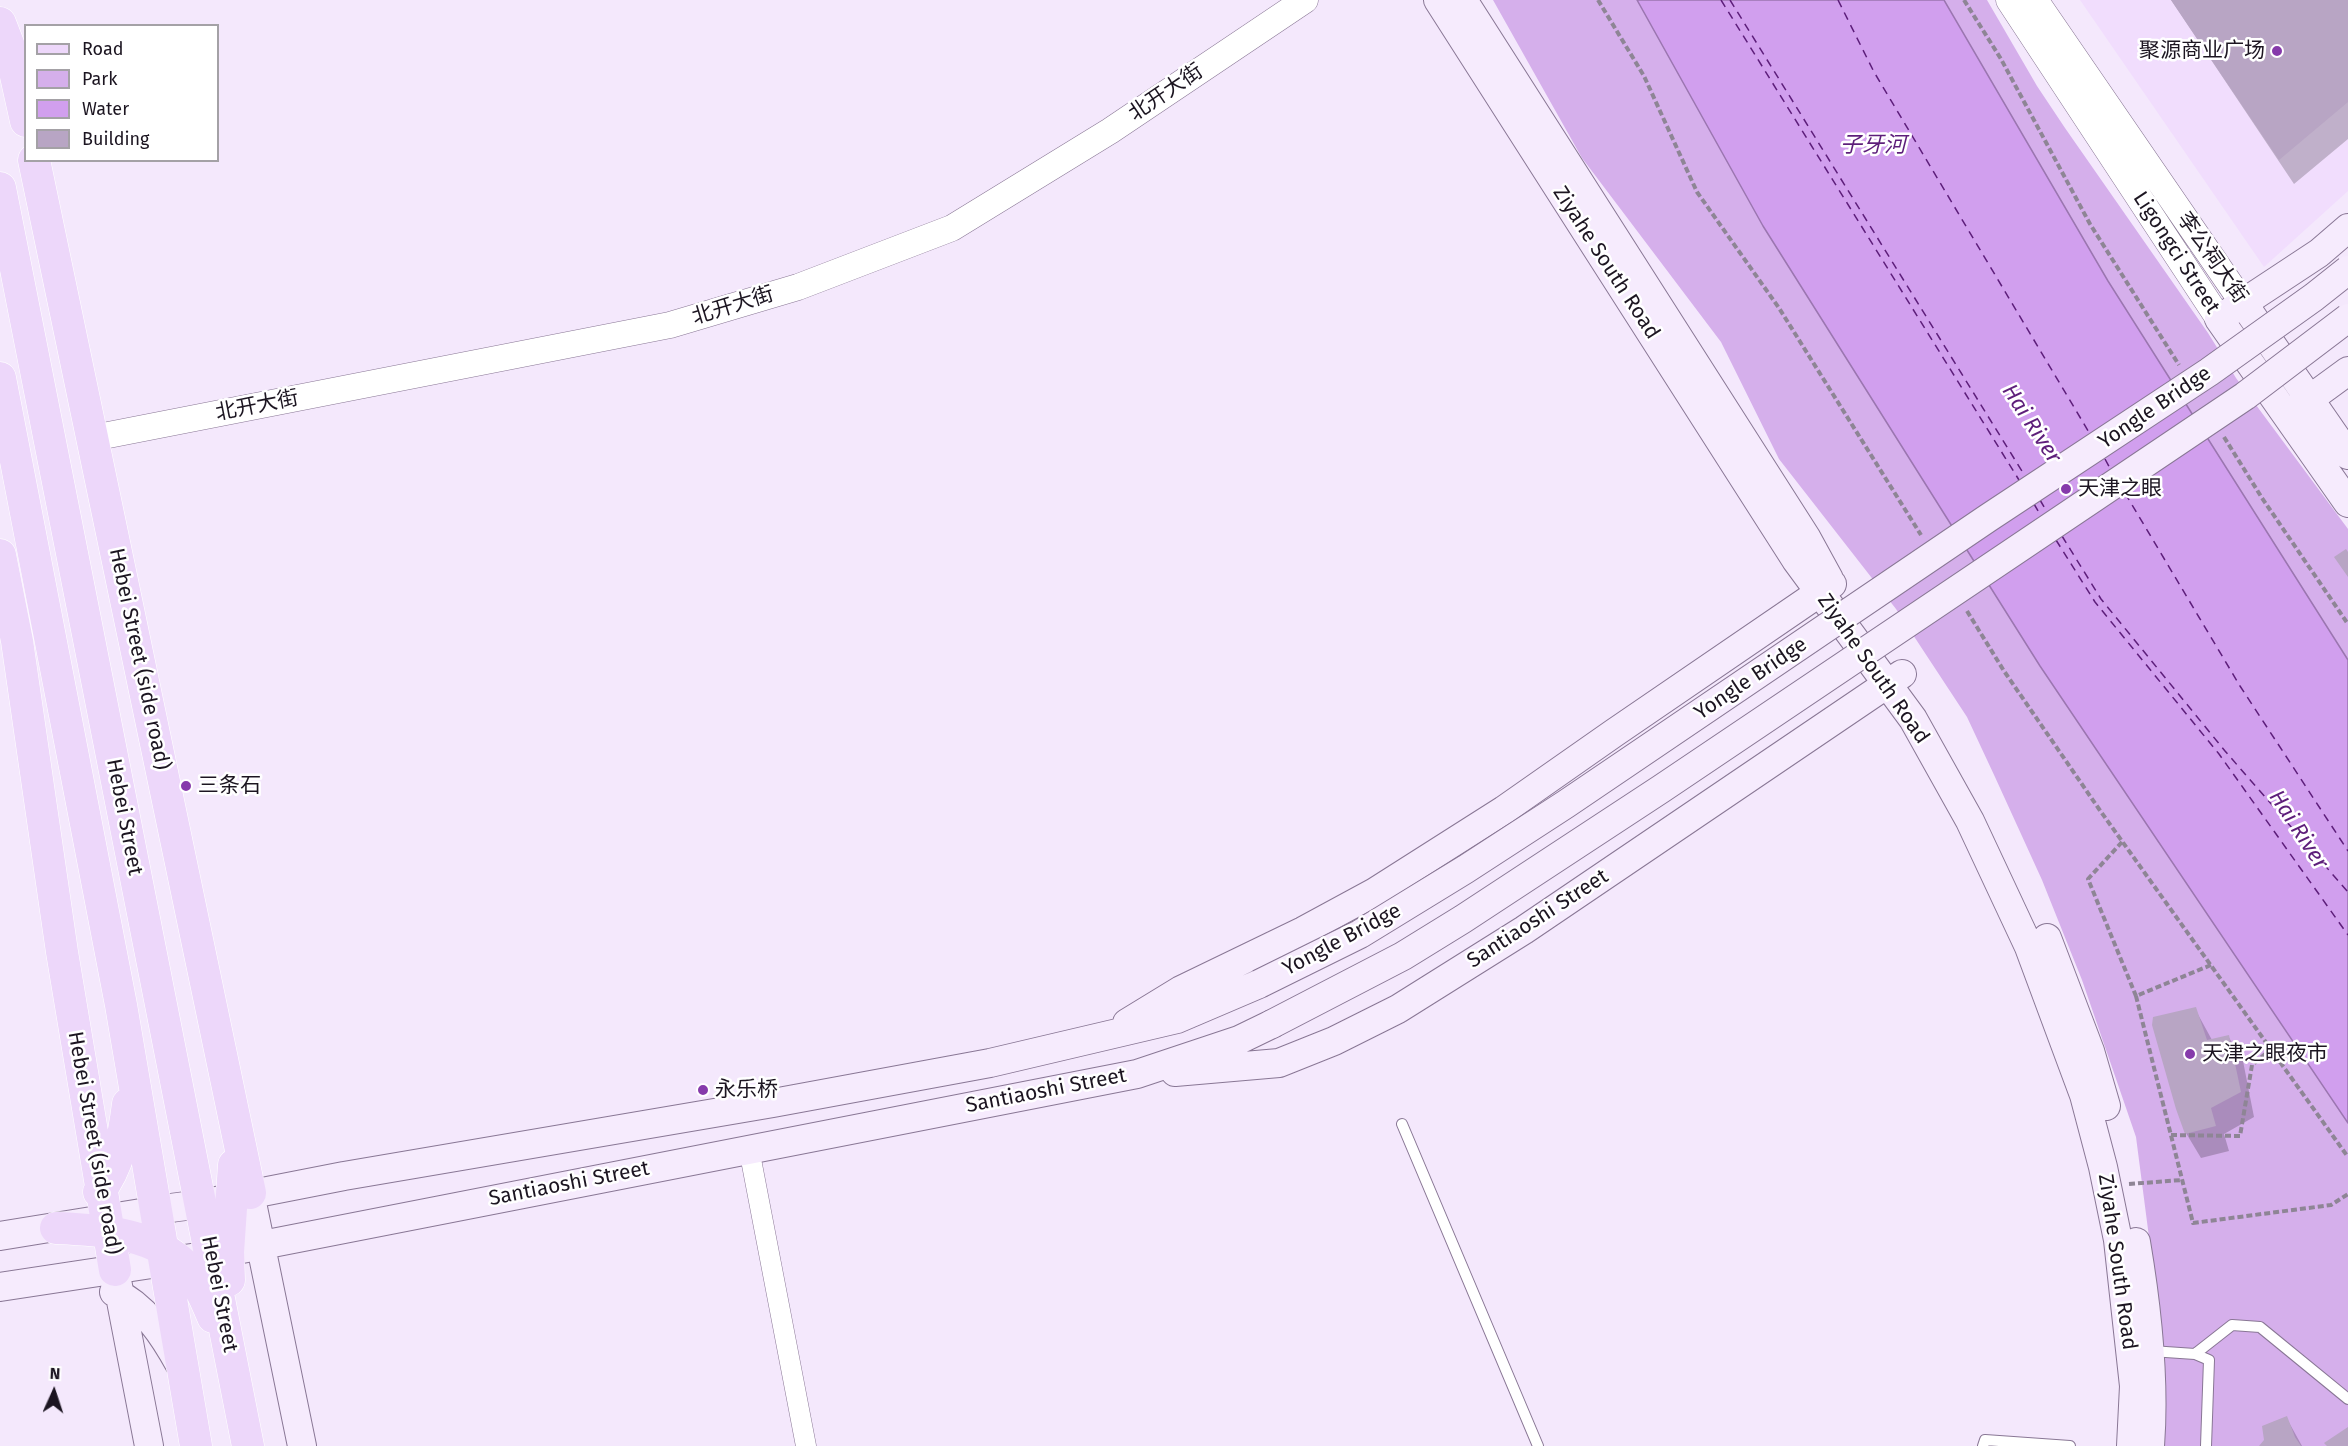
<!DOCTYPE html>
<meta charset="utf-8">
<style>
body{margin:0}
#map{position:relative;width:2348px;height:1446px;overflow:hidden;background:#f4e8fc;font-family:"Fira Sans",sans-serif}
canvas{display:block}
.legend{position:absolute;left:24px;top:24px;width:195px;height:138px;box-sizing:border-box;background:#fff;border:2px solid #a4a1a6;margin:0;padding:8px 10px;list-style:none;font-size:18px;color:#1c1521}
.legend li{display:flex;align-items:center;gap:12px;height:30px}
.legend b{width:30px;border:2px solid #a4a1a6}
.north{position:absolute;left:24px;top:1362px;width:60px;height:60px;-webkit-text-stroke:4px #fff;paint-order:stroke;rotate:3deg;font-size:16px;font-weight:700;line-height:24px;text-align:center;color:#1c1521}
.north::after{content:'';display:block;margin:auto;width:21px;height:27px;background:#1c1521;clip-path:polygon(50% 0,100% 100%,50% 72%,0 100%)}
</style>
<div id="map">
<canvas width="2348" height="1446"></canvas>
<ul class="legend">
<li><b style="height:8px;background:#edd7fa"></b>Road</li>
<li><b style="height:16px;background:#d5afeb"></b>Park</li>
<li><b style="height:16px;background:#d19fee"></b>Water</li>
<li><b style="height:16px;background:#b8a5c4"></b>Building</li>
</ul>
<div class="north">N</div>
</div>
<script>
const ctx = document.querySelector('canvas').getContext('2d');
ctx.lineJoin = 'round';
function fill(path, color) { ctx.fillStyle = color; ctx.fill(path, 'evenodd'); }
function strokePath(path, color, width, dash) { ctx.strokeStyle = color; ctx.lineWidth = width; ctx.lineCap = dash ? 'butt' : 'round'; ctx.setLineDash(dash || []); ctx.stroke(path); }
function write(font, color, halo, rows, align = 'center') {
  ctx.font = font + ' "Fira Sans","Noto Sans SC",sans-serif'; ctx.lineWidth = 5; ctx.setLineDash([]); ctx.textBaseline = 'middle'; ctx.strokeStyle = halo; ctx.fillStyle = color; for (const [text, x, y, turn = 0] of rows) {
    ctx.save(); ctx.translate(x, y); ctx.rotate((+turn || 0) * Math.PI / 180); ctx.textAlign = isNaN(turn) ? turn : align; if (halo) ctx.strokeText(text, 0, 0); ctx.fillText(text, 0, 0); ctx.restore();
  }
}
fill(new Path2D(`
 M2080 0H2348V191L2264 267Z`), '#f1ddfd');
fill(new Path2D(`
 M1493 0H1987L2037 86 2065 128 2208 333 2236 378 2348 529V1446H2163V1345L2136 1137 2082 980 2042 880 1995 777 1967 717 1896 609 1779 459 1721 342 1582 158Z`), '#d5afeb');
const water = new Path2D(`
 M1637 0H1944L2108 281 2348 660V1123L2040 666 1763 226Z`);
fill(water, '#d19fee');
strokePath(water, '#9b76b0', 1.5);
fill(new Path2D(`
 M2171 0H2348V139L2294 184Z
 M2195 1009 2212 1040 2228 1036 2243 1061 2254 1117 2224 1134 2229 1151 2201 1158 2186 1133Z
 M2286 1417 2302 1446H2261Z`), '#0003');
strokePath(new Path2D(`
 M1721 0 2019 480
 M1730 0 2025 476
 M1838 0 1874 72 2090 434
 M2105 459 2111 470
 M2125 493 2240 686 2348 851
 M2040 500 2047 512
 M2034 504 2041 516
 M2062 536 2101 599 2225 751 2348 892
 M2056 540 2095 602 2219 754 2348 935`), '#5d1e7a', 1.5, [8, 6]);
fill(new Path2D(`
 M2171 0H2348V102L2279 160Z
 M2346 549 2348 552V577L2334 557Z
 M2196 1007 2207 1040 2229 1035 2241 1092 2211 1108 2216 1126 2185 1134 2176 1109 2152 1025 2153 1017Z
 M2287 1416 2295 1437 2301 1446H2259L2264 1440 2262 1426Z
 M2348 1427V1446H2327L2324 1443Z`), '#b8a5c4');
const service = new Path2D(`
 M1402 1124 1538 1446
 M2151 1351 2195 1354 2209 1360 2206 1446
 M2195 1354 2232 1325 2260 1327 2348 1399
 M1983 1446 1985 1440 2070 1446`);
const minor = new Path2D(`
 M749 1149 806 1446`);
const tertiary = new Path2D(`
 M2009 0 2219 319
 M2035 0 2243 303
 M93 438 670 325 798 287 952 228 1110 131 1305 0`);
const secondary = new Path2D(`
 M1438 0 1796 560 1913 719 1970 821 2029 947 2084 1095 2103 1167 2118 1240 2134 1386 2131 1446
 M1463 0 1806 537 1829 579
 M2348 228 2319 253 2219 319 2348 503
 M2243 303 2348 455
 M2296 409 2348 371
 M2047 938 2090 1051 2106 1106
 M1127 1023 1181 990 1303 931 1375 892 1504 810 1614 733 1832 584
 M1175 1072 1279 1063 1334 1041 1398 1009 1524 930 1902 674
 M250 1193 302 1446
 M155 1210 201 1204 344 1176 773 1103 990 1063 1177 1019 1259 984
 M0 1236 172 1208
 M2136 1242C2147 1307 2155 1381 2150 1446
 M115 1270 149 1446
 M0 1287 211 1255 1137 1074 1239 1040 1272 1024
 M114 1292C145 1306 164 1336 180 1365`);
const primary = new Path2D(`
 M0 23 10 49 26 121
 M34 160 250 1193
 M0 188 248 1446
 M0 378 121 1005 196 1446
 M0 555 17 641 62 952 115 1270
 M99 1192C119 1167 124 1135 128 1104
 M56 1228C97 1230 147 1232 180 1261 195 1274 205 1298 213 1317
 M229 1280 228 1252 234 1165`);
strokePath(service, '#897795', 12);
strokePath(minor, '#897795', 21);
strokePath(tertiary, '#897795', 27);
strokePath(secondary, '#897795', 30);
strokePath(primary, '#fff', 33);
strokePath(new Path2D(`
 M1598 0 1644 76 1697 192 1779 308 1921 535
 M1964 0 2001 59 2090 224 2179 365
 M2224 437 2262 498 2348 624
 M1967 611 2004 671 2099 809 2348 1157
 M2122 842 2088 879 2136 996
 M2211 965 2136 996 2193 1223 2331 1205 2348 1194
 M2171 1135 2240 1136 2252 1065 2270 1050
 M2129 1184 2182 1180`), '#8e8595', 4, [6, 3]);
strokePath(service, '#fff', 10);
strokePath(minor, '#fff', 20);
strokePath(tertiary, '#fff', 26);
strokePath(secondary, '#f6ebfd', 28);
strokePath(primary, '#edd7fa', 32);
const secondaryBridge = new Path2D(`
 M1259 984 1360 934 1466 869 1566 804 1988 518 2209 372 2314 297 2348 270
 M1272 1024 1403 956 1463 919 1661 789 2245 396 2348 318`);
strokePath(secondaryBridge, '#897795', 30, []);
strokePath(secondaryBridge, '#f6ebfd', 28);
for (const [x, y, r, color] of [
 [2277,51,6,"#863aab"],
 [2066,489,6,"#863aab"],
 [186,786,6,"#863aab"],
 [2190,1054,6,"#863aab"],
 [703,1090,6,"#863aab"]
]) { const dot = new Path2D(); dot.arc(x, y, r, 0, 2 * Math.PI); ctx.fillStyle = color; ctx.fill(dot); strokePath(dot, '#fff', 2); }
write('21px', '#1c1521', '#fff', [
 ["聚源商业广场",2265,51,"right"],
 ["天津之眼",2078,489],
 ["三条石",198,786],
 ["天津之眼夜市",2202,1054],
 ["永乐桥",715,1090]
], 'left');
write('21px', '#1c1521', '#fff', [
 ["北开大街",1166,93,-34],
 ["Ligongci Street",2176,253,57],
 ["李公祠大街",2212,258,55],
 ["Ziyahe South Road",1606,263,57],
 ["北开大街",733,306,-17],
 ["北开大街",257,406,-11],
 ["Yongle Bridge",2155,408,-34],
 ["Hebei Street (side road)",139,659,78],
 ["Ziyahe South Road",1873,669,55],
 ["Yongle Bridge",1751,679,-34],
 ["Hebei Street",124,817,79],
 ["Santiaoshi Street",1538,919,-33],
 ["Yongle Bridge",1342,940,-28],
 ["Santiaoshi Street",1046,1091,-11],
 ["Hebei Street (side road)",94,1143,80],
 ["Santiaoshi Street",569,1184,-11],
 ["Ziyahe South Road",2117,1262,82],
 ["Hebei Street",219,1294,79]
]);
write('italic 22px', '#5d1e7a', '#fff', [
 ["子牙河",1873,146],
 ["Hai River",2031,424,57],
 ["Hai River",2298,830,57]
]);
</script>
